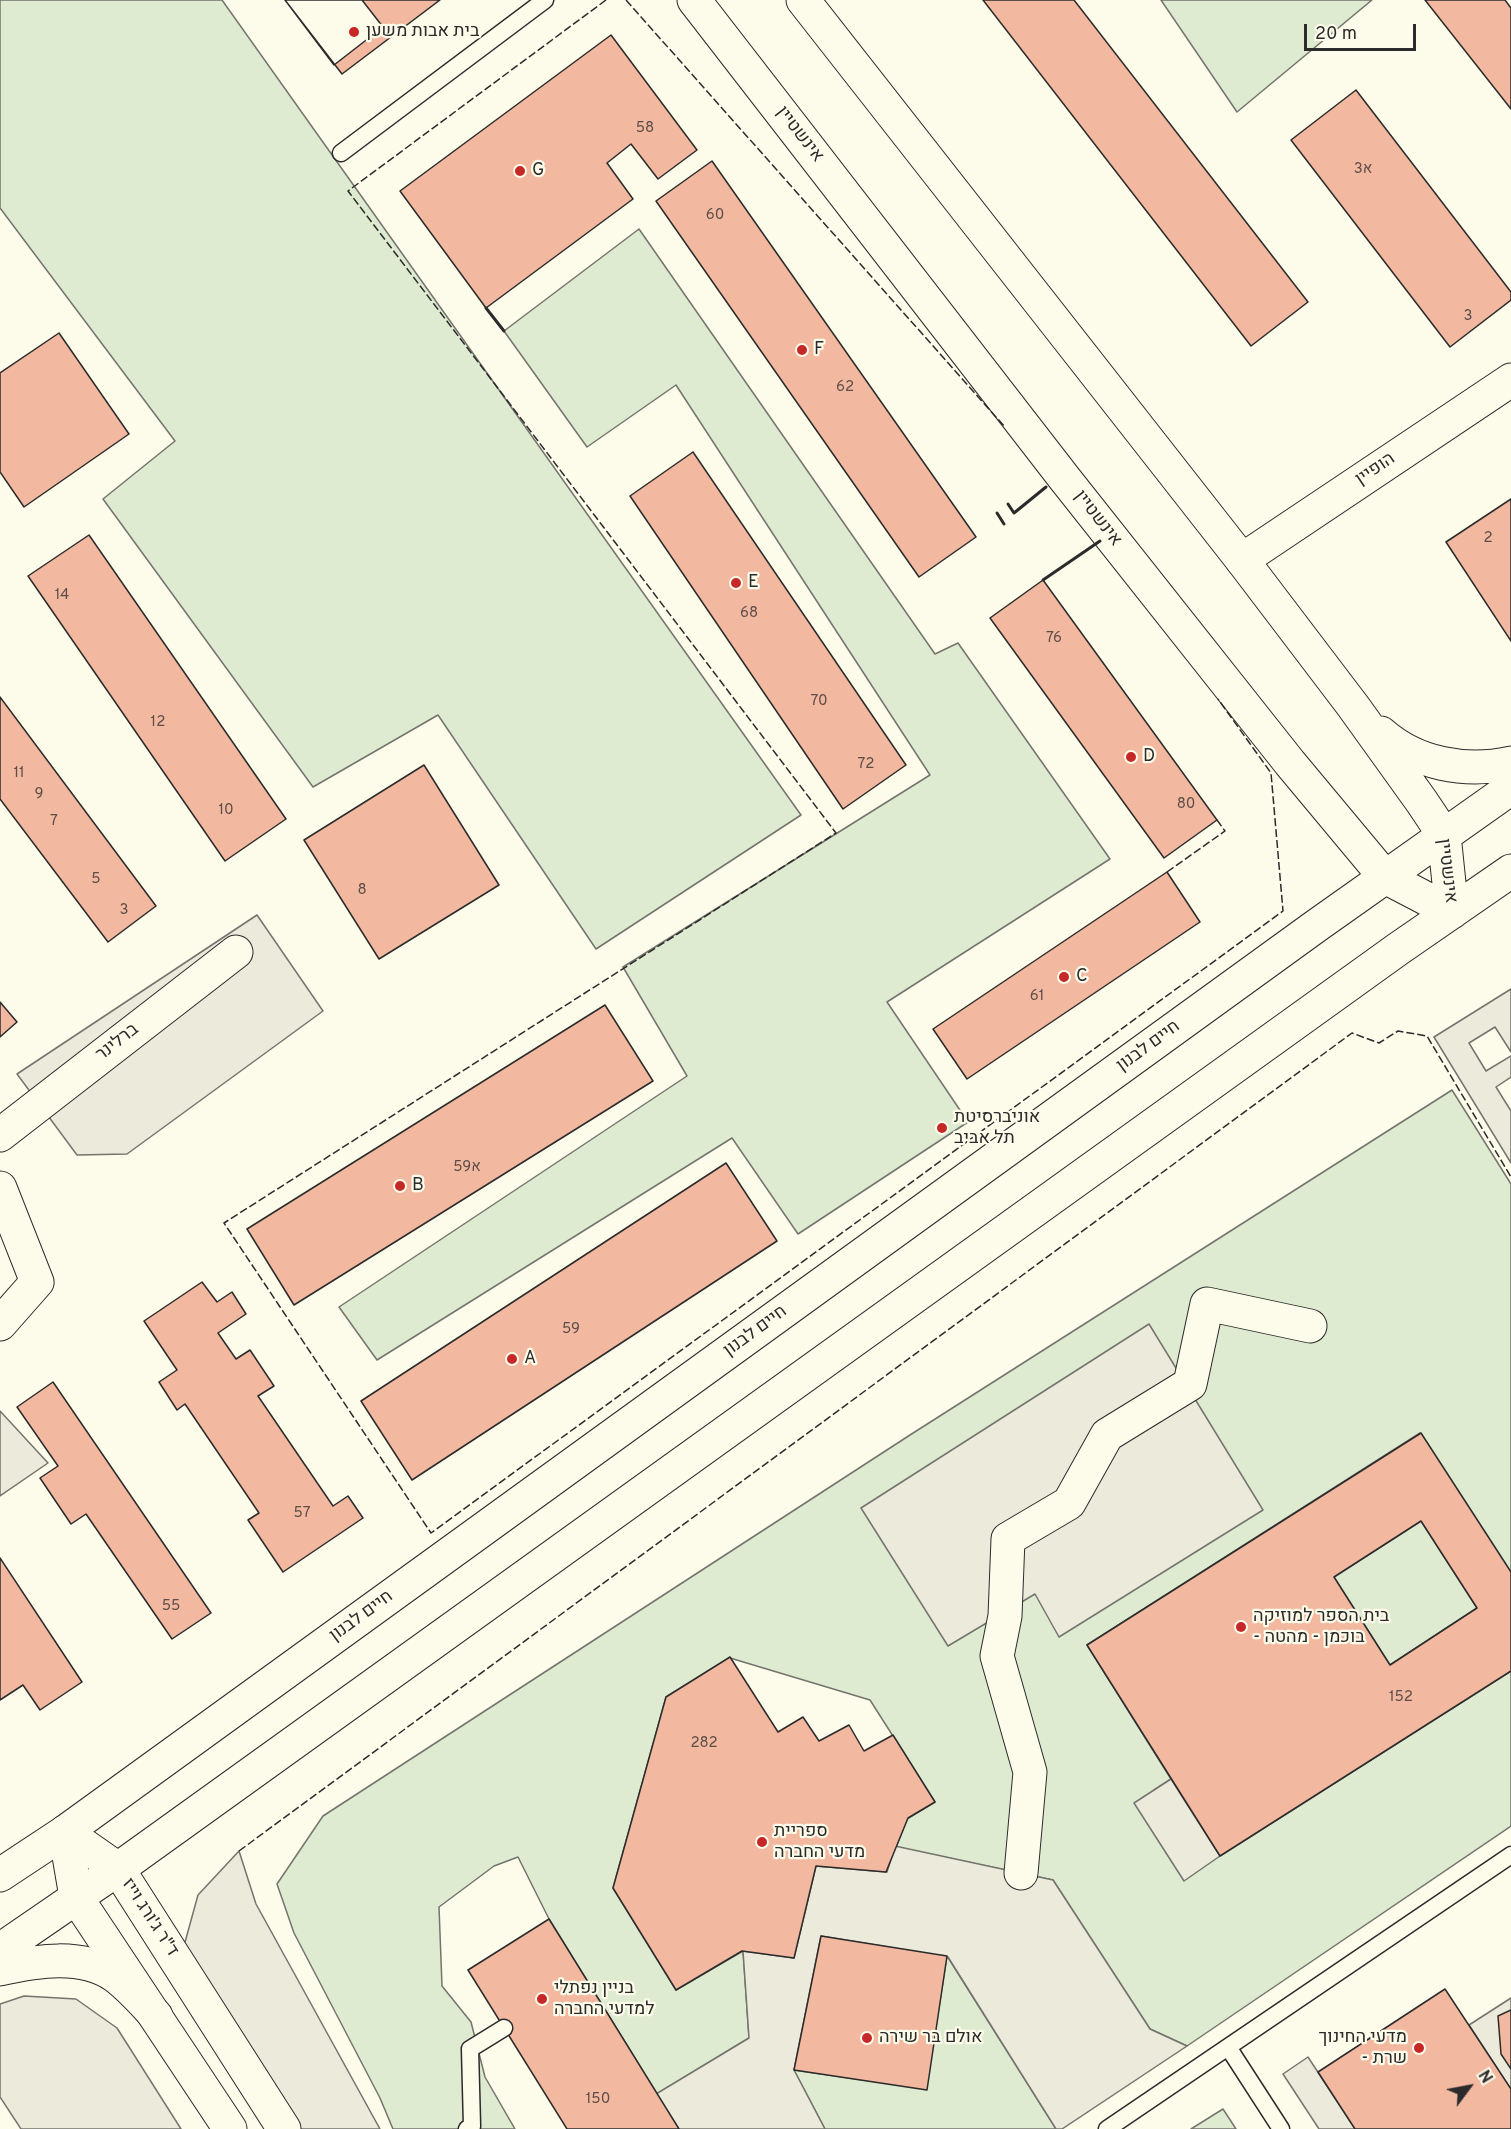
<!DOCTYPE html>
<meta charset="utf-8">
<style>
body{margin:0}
#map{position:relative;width:1511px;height:2129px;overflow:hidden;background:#fdfbea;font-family:Overpass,sans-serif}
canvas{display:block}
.north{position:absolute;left:1439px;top:2057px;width:60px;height:60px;-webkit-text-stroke:4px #fdfbea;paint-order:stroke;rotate:58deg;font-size:16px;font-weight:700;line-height:24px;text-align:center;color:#2b2b2b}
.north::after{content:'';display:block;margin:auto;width:21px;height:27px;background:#2b2b2b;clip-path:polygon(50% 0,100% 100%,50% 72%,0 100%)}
.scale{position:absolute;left:1304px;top:24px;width:112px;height:27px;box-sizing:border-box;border:3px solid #2b2b2b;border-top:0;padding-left:8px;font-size:18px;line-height:21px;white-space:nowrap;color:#2b2b2b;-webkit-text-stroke:4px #fdfbea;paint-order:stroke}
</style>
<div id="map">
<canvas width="1511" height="2129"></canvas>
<div class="north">N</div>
<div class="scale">20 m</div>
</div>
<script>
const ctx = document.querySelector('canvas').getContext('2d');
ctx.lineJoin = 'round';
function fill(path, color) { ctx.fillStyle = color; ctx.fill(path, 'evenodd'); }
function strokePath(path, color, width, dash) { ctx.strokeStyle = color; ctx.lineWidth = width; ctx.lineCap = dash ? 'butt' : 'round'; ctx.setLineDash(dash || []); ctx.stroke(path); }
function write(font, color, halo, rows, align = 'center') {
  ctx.font = font + ' Overpass,Heebo,sans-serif'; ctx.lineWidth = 4.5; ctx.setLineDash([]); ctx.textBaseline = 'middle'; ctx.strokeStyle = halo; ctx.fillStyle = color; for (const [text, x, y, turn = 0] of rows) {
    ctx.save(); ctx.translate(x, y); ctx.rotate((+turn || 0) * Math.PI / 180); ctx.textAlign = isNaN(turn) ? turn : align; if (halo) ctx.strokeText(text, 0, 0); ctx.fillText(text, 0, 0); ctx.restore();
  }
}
const green = new Path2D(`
 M0 0H222L801 815 596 949 438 715 313 787 103 499 175 441 0 208Z
 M1161 0H1372L1237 112Z
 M639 229 935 654 958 643 1110 859 887 1002 968 1122 798 1234 732 1138 377 1360 339 1307 687 1076 623 967 930 775 676 385 587 447 504 331Z
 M1452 1090 1511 1184V1576L1420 1433 1087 1645 1171 1779 1154 1790 1220 1856 1511 1671V1826L1187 2046 1150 2029 1053 1880 896 1847 907 1819 935 1802 870 1700 730 1658 666 1697 613 1888 676 1990 743 1951 749 2038 657 2094 549 1919 518 1857 494 1866 439 1907 442 1986 471 2022 485 2077 515 2129H393L380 2098 294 1933 277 1884 323 1816 910 1435Z
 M1421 1521 1477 1608 1390 1665 1334 1577Z
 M947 1956 1056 2129H825L794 2070 926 2089Z
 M1223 2109 1236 2129H1191Z`);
fill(green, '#deebd1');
strokePath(green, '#74746e', 1.5);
const parking = new Path2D(`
 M257 915 323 1011 127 1154 77 1155 17 1074Z
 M1511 989V1052L1495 1027 1469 1043 1486 1071 1511 1056V1077L1496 1087 1511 1111V1163L1434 1037Z
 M1149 1324 1263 1510 1059 1637 1035 1594 948 1646 861 1508Z
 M0 1411 48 1463 0 1496Z
 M1171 1779 1220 1856 1184 1881 1134 1803Z
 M895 1846 1053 1880 1150 2029 1187 2046 1062 2129H1056L948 1957 821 1936 794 2070 825 2129H679L656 2094 749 2038 743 1951 794 1958 816 1866 887 1872Z
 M239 1851 256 1904 380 2129H284L179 1964 198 1895Z
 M24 1996 76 1999 117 2028 181 2129H21L0 2097V2004Z
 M1511 1998V2089L1469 2025Z
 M1308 2057 1355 2129H1319L1283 2074Z`);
fill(parking, '#eceadb');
strokePath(parking, '#74746e', 1.5);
const building = new Path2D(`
 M285 0H440L342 74Z
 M285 0H362L383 27 334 65Z
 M983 0H1074L1308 302 1251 346Z
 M1425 0H1505L1511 8V109Z
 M611 35 697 150 658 179 631 144 607 163 633 199 486 308 400 191Z
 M1356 90 1511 292V300L1450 347 1291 140Z
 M712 161 976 537 919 577 656 201Z
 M59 333 129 434 24 507 0 472V373Z
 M693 452 906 765 843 809 630 496Z
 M1511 499V641L1446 542Z
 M89 535 286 819 225 861 28 576Z
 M1043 580 1217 820 1164 858 990 618Z
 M0 697 156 906 108 942 0 799Z
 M424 765 499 885 379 959 304 840Z
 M1167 872 1200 922 967 1079 933 1029Z
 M0 1002 17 1022 0 1037Z
 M605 1005 653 1081 294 1305 247 1229Z
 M726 1163 777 1241 412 1480 361 1401Z
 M202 1282 217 1302 232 1292 246 1314 218 1333 236 1359 250 1350 274 1386 258 1396 333 1506 348 1496 363 1518 283 1572 248 1520 259 1513 185 1404 177 1410 159 1382 177 1370 144 1321Z
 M53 1382 211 1613 172 1639 86 1514 71 1524 40 1478 58 1466 17 1407Z
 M1421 1433 1511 1572V1671L1220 1856 1087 1645ZM1421 1521 1477 1608 1390 1665 1334 1577Z
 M0 1558 82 1682 40 1710 23 1685 0 1700Z
 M730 1657 778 1732 803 1717 819 1741 849 1725 864 1751 893 1735 935 1802 908 1818 886 1872 816 1866 794 1958 742 1951 676 1990 613 1888 666 1697Z
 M549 1919 679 2129H567L468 1970Z
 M821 1936 947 1956 927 2090 794 2070Z
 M1445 1989 1511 2089V2129H1355L1318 2072Z
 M1511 2010V2069L1501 2054 1498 2016Z`);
fill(building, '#f2b8a0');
strokePath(building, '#2b2b2b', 1.5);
const lane = new Path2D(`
 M341 153 545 0
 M1228 2047 1281 2129
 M467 2129 472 2126 470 2049 504 2028
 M1107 2129 1511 1855`);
const street = new Path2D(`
 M1242 560 1511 380
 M0 1135 236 952
 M0 1188 37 1282 0 1324
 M65 1832 118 1869 284 2129
 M65 1832 76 1897 230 2129
 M1021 1873 1030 1772 997 1656 1005 1616 1008 1539 1069 1503 1107 1435 1190 1384 1207 1304 1310 1326`);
const secondary = new Path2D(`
 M694 0 1065 479 1290 763 1385 877 1452 912
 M803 0 1242 560 1353 706 1422 802 1444 835 1452 912
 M1381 733C1416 764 1465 773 1511 763
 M0 1875 65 1832 1316 926 1511 788
 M0 1950 118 1869 1398 949 1511 871
 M0 1969C36 1961 82 1953 115 1976 130 1987 143 2002 156 2016`);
strokePath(lane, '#2b2b2b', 19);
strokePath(street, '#2b2b2b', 35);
strokePath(secondary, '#2b2b2b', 35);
strokePath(lane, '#fdfbea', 16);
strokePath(street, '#fdfbea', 33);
strokePath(secondary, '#fdfbea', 33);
strokePath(new Path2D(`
 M606 0 348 191 836 833 224 1223 431 1533 1283 911 1271 773 1218 699
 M626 0 1004 426
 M1167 872 1225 831 1217 820
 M239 1851 1352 1033 1379 1043 1398 1031 1427 1036 1511 1177`), '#2b2b2b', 1.5, [8, 3]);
strokePath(new Path2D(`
 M486 308 504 331
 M1008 504 1014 513 1046 487
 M997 513 1004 524
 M1043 580 1100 541`), '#2b2b2b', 3);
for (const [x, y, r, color] of [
 [354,32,6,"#c62828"],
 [520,171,6,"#c62828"],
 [802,350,6,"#c62828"],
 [736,583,6,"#c62828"],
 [1131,757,6,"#c62828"],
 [1064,977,6,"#c62828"],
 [942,1128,6,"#c62828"],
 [400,1186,6,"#c62828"],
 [512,1359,6,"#c62828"],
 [1241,1627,6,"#c62828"],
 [762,1842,6,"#c62828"],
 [542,1999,6,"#c62828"],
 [867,2038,6,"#c62828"],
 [1419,2048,6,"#c62828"]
]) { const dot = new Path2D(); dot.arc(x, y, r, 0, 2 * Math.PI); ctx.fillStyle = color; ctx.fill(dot); strokePath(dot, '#fdfbea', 2); }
write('15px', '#5d4e48', null, [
 ["58",645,129],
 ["3א",1363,170],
 ["60",715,216],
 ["3",1468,317],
 ["62",845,388],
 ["2",1488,539],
 ["14",62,596],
 ["68",749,614],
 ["76",1054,639],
 ["70",819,702],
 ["12",158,723],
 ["72",866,765],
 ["11",19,774],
 ["9",39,795],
 ["80",1186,805],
 ["10",226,811],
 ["7",54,822],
 ["5",96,880],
 ["8",362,891],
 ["3",124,911],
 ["61",1037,997],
 ["59א",467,1168],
 ["59",571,1330],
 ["57",302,1514],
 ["55",171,1607],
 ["152",1401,1698],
 ["282",704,1744],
 ["150",598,2100]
]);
write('18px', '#2b2b2b', '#fdfbea', [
 ["בית אבות משען",366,32],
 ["G",532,171],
 ["F",814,350],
 ["E",748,583],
 ["D",1143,757],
 ["C",1076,977],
 ["אוניברסיטת",954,1118],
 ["תל אביב",954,1139],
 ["B",412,1186],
 ["A",524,1359],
 ["בית הספר למוזיקה",1253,1617],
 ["- בוכמן - מהטה",1253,1638],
 ["ספריית",774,1832],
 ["מדעי החברה",774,1853],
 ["בניין נפתלי",554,1989],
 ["למדעי החברה",554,2010],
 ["אולם בר שירה",879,2038],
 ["מדעי החינוך",1407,2038,"right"],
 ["- שרת",1407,2059,"right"]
], 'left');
write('18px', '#2b2b2b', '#fdfbea', [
 ["אינשטיין",799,135,52],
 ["הופיין",1376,470,-34],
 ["אינשטיין",1097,519,52],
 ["אינשטיין",1446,871,83],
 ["ברלינר",118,1043,-38],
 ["חיים לבנון",1149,1047,-36],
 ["חיים לבנון",756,1332,-36],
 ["חיים לבנון",362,1617,-36],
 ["ד\"ר ג'ורג וייז",149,1918,57]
]);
</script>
